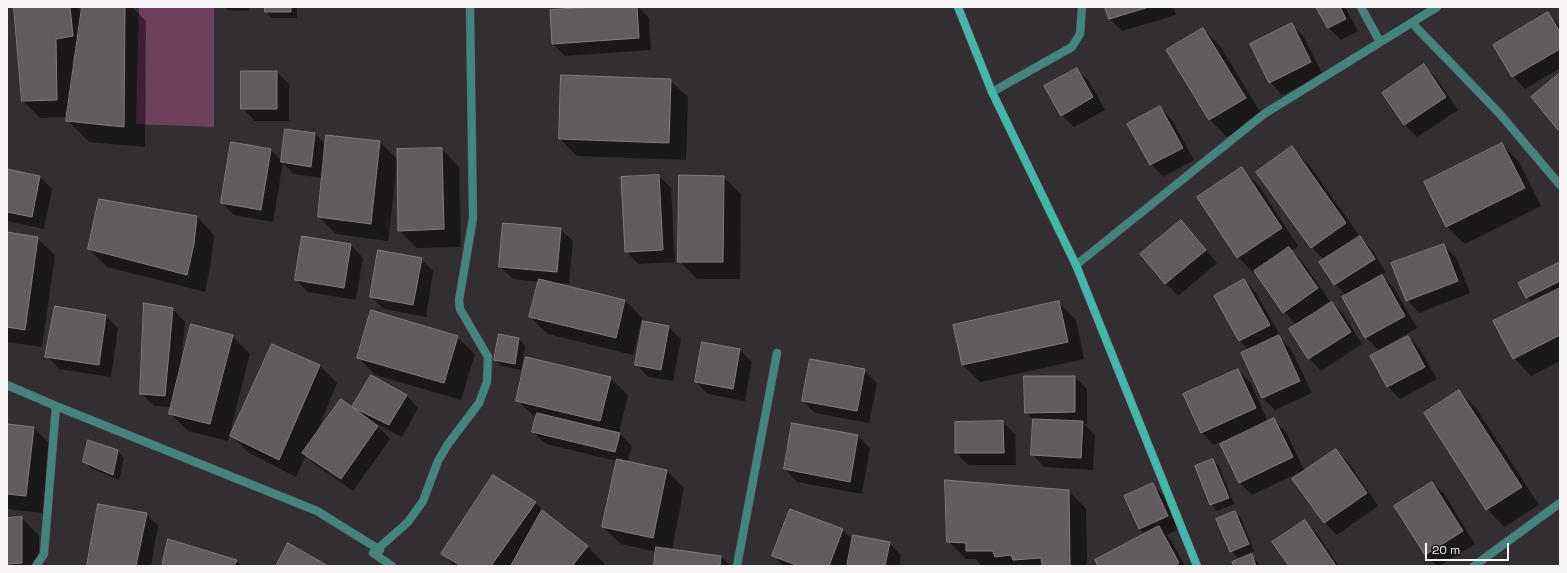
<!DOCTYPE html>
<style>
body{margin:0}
#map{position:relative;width:1567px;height:573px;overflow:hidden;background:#332e31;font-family:"Space Grotesk",sans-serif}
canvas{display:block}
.frame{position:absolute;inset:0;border:8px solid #f7f4f6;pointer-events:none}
.scale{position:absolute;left:1425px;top:543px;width:84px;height:18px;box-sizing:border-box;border:2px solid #f7f4f6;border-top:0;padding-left:5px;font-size:12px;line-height:14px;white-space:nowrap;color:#f7f4f6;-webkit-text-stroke:3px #191718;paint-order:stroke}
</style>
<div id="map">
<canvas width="1567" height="573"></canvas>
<div class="frame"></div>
<div class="scale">20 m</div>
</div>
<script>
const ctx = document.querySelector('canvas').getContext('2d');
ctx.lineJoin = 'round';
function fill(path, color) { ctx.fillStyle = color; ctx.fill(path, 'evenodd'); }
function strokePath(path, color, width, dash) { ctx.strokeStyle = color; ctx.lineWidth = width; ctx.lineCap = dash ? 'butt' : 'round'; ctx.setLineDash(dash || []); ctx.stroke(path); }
fill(new Path2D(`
 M139 7H214V127L136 124Z`), '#6f3f5e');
fill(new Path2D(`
 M15 7H77L82 12 83 7H132L146 21 145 147 89 142 68 121V117L40 118 22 100ZM73 56H76L73 72Z
 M225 7H249L248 11 227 10Z
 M266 7H297V18H272L266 12Z
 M611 7H638L649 18 651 50 565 56 553 44Z
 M1106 7H1173L1176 15 1122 31 1109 18Z
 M1318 7H1345L1358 31 1341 40 1329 28Z
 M1548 14 1560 26V68L1525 89 1513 76Z
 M1292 25 1304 37 1323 75 1282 95 1270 82Z
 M1203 29 1220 46 1262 115 1227 137 1209 119Z
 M1424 66 1436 78 1458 110 1417 137 1405 125 1384 93Z
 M1076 69 1089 81 1105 110 1074 127 1062 115Z
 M277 72 289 84V121H255L242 108Z
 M670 80 688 97 686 160 577 156 560 139Z
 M1160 107 1172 120 1194 160 1163 177 1151 164Z
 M315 134 326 145 327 136 380 142 398 160 442 149 459 167 461 247 417 248 399 230 398 167H397L388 241 336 234 319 217 323 178 294 174 283 163 273 222 234 215 222 203 271 150 282 161Z
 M1502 144 1519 162 1541 206 1465 244 1447 227 1425 183Z
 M1292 148 1309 165 1364 242 1372 250 1386 272 1381 275 1394 288 1417 328 1378 350 1366 337 1346 295 1335 284 1324 260 1312 247Z
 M1242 169 1259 186 1298 246 1291 251 1302 261 1330 301 1317 310 1318 311 1331 303 1344 315 1362 344 1321 371 1309 358 1297 325 1284 312 1257 273 1255 274 1238 257Z
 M7 170 40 177 52 189 44 229 7 221Z
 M659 176 671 188 675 262 638 264 626 251Z
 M723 177 741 194 740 279H697L679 261Z
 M197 217 214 235 211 262 205 292 107 267 89 249Z
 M1180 221 1217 263 1178 296 1166 283Z
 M560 229 573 241 569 284 560 283 559 285 625 300 642 318 633 355 548 334 530 317 539 282 513 279 500 267Z
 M7 233 37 238 55 255 42 347 7 342Z
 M351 245 363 258 356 300 308 292 296 280Z
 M1444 245 1456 257 1470 293 1419 313 1407 300Z
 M421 259 433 271 426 317 384 309 371 297Z
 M1560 263V361L1531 376 1514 358 1532 303 1527 297Z
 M1244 280 1256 293 1281 337 1280 338 1291 349 1312 393 1275 410 1262 398 1242 354 1249 350 1240 341 1215 296Z
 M1058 302 1076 320 1084 359 980 382 963 365Z
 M56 307 106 316 118 328 111 377 59 369 47 356Z
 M173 309 185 322 181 363 232 336 250 354 228 441 188 431 170 413 172 407 154 406 141 393Z
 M668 327 681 339 673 381 648 377 636 364Z
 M457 337 475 354 461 400 375 375 358 357Z
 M1408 337 1420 349 1437 379 1400 399 1388 387 1371 356Z
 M519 339 525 346 521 370 502 366 495 360Z
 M703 343 740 350 752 362 745 401 708 394 696 382Z
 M273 345 320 366 337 383 315 437 352 408 372 376 406 395 418 408 402 437 376 424 390 439 353 491 316 465 306 455 296 477 249 453 232 436Z
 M864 370 877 383 869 423 815 413 803 401Z
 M1238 370 1251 383 1268 422 1273 420 1286 432 1304 470 1252 495 1240 483 1244 432 1214 445 1202 433Z
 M1075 377 1087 389V424H1084L1095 435 1093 470 1044 467 1032 454 1034 420 1026 412Z
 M610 378 628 395 619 433 632 446 627 463 667 471 684 488 672 550 721 556 730 566H655L657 552 621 544 603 527 617 461 546 444 533 432 536 418 517 400Z
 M1459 391 1476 408 1539 505 1504 527 1487 509 1425 413Z
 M1003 422 1015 434 1016 465H969L956 453Z
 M793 424 858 436 870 448 862 494 797 482 785 469Z
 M7 425 34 428 51 445 43 513 7 509Z
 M1336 450 1348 462 1378 506 1337 535 1324 522Z
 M117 451 124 458 119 480 91 468 84 462Z
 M1213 460 1219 466 1234 504 1217 511 1211 504Z
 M1432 483 1445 495 1475 544 1439 566H1437L1425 555Z
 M1153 485 1165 497 1179 529 1166 535 1171 540 1185 566H1099L1145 534 1140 529Z
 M1069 491 1086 509 1087 566H982L976 559H966L948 541Z
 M535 502 551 518 588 547 605 564 603 566H455L442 553Z
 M1235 512 1241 518 1254 551 1238 558 1231 551Z
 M146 514 158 526 151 566H88Z
 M22 518 39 536V566H7V519Z
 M1304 522 1317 534 1339 566H1290Z
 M842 530 853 540 889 543 901 555 899 566H848V559L846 566H784L774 556Z
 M1251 555 1258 562 1259 566H1235Z
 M236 561 241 566H163Z`), '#0007');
const building = new Path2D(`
 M14 7H70L73 36 56 39 57 100 22 101Z
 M82 7H125L124 127 66 121Z
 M265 7H291V12H265Z
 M596 7H637L639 38 552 44 550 10Z
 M1105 7H1149L1109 19Z
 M1316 7H1340L1346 19 1328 28Z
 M1548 12 1560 32V49L1512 77 1493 45Z
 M1292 23 1311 62 1269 83 1250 44Z
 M1203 28 1246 98 1209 120 1166 50Z
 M1424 64 1446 97 1404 125 1382 93Z
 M1077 68 1093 97 1061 116 1044 86Z
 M241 71H277V109H241Z
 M1560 73V130L1559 131 1531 97Z
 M561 75 671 79 669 143 559 139Z
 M1160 106 1183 148 1150 165 1127 124Z
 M285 129 315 133 311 167 281 162Z
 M326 135 380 141 371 224 318 217Z
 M231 142 271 149 261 210 221 203Z
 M1502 143 1525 188 1446 227 1424 182Z
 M1292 146 1346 223 1311 248 1256 172Z
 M442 148 444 229 398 231 397 149Z
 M1242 167 1282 228 1237 258 1197 197Z
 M7 169 40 176 32 217 7 212Z
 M659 175 663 250 625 252 621 177Z
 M679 175 724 176 723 262H678Z
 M99 199 197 216 194 244 187 275 88 249Z
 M1181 220 1206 250 1165 284 1140 254Z
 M503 223 561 228 557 272 499 267Z
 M7 232 38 237 25 330 7 327Z
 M302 236 351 244 344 288 295 280Z
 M1360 236 1375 259 1334 285 1319 262Z
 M1444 244 1458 281 1406 301 1391 263Z
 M1289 247 1318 288 1283 313 1254 271Z
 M378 250 422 258 413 305 370 297Z
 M1560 262V281L1526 298 1518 283Z
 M1382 275 1405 316 1365 338 1342 297Z
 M539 279 625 300 616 338 529 317Z
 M1244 279 1270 325 1239 341 1214 296Z
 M1560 288V335L1513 359 1493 321Z
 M1059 301 1068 342 962 365 953 325Z
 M1332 302 1351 332 1308 359 1289 329Z
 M144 303 173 308 165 396 140 394Z
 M55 306 106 315 99 365 45 357Z
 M371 310 458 336 444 383 357 358Z
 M643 321 669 326 661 370 635 365Z
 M191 324 233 335 210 424 169 414Z
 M499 334 519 338 515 364 494 360Z
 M1279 335 1300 381 1262 398 1241 353Z
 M1408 336 1425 367 1387 387 1370 356Z
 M702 342 740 349 733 389 695 382Z
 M272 344 320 365 279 460 230 436Z
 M526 357 611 377 600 421 516 401Z
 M810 359 865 369 857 411 802 401Z
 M1238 369 1256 408 1201 433 1183 394Z
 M371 375 407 395 389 425 352 407Z
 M1024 376H1075V412L1025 413Z
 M1459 390 1522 487 1486 510 1424 413Z
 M341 399 378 426 341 479 302 453Z
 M537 413 620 433 615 452 532 432Z
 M1274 418 1293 457 1239 483 1220 444Z
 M1033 419 1083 421 1081 458 1031 455Z
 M1003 421 1004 453H955V422Z
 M792 423 858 435 850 482 784 469Z
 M7 424 34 427 26 496 7 494Z
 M88 440 118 450 113 475 83 462Z
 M1336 449 1367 493 1324 523 1292 479Z
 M617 459 667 470 653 538 602 527Z
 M1213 459 1229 498 1210 505 1195 466Z
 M493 475 536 502 491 566H461L441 554Z
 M945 480 1069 490 1070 566H1042L1041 558 1013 560 1011 555 995 557 993 551H966V543L947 542Z
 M1432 482 1463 531 1425 555 1394 506Z
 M1153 483 1168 516 1139 529 1124 496Z
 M98 504 147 513 136 566H87Z
 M790 509 843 529 829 566H799L772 556Z
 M542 510 588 546 572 566H511Z
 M1235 511 1249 544 1230 552 1216 519Z
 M22 517V563L7 564V518Z
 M1305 520 1336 566H1289L1272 542Z
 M1159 526 1179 563 1174 566H1098L1095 560Z
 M853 535 890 542 885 566H847Z
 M168 539 237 560 234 566H162Z
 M288 543 328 566H276Z
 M656 547 721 556 720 566H654Z
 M1252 554 1256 566H1234L1232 562Z`);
fill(building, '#625c60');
strokePath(building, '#827b7f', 1);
const street = new Path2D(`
 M1361 7 1380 42
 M1412 23 1499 113 1560 185
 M992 92 1072 47 1080 34 1082 7
 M1076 265 1264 114 1437 7
 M7 385 56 406 317 511 380 550 373 553 392 566
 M373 553 408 522 423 501 438 461 448 444 479 403 487 382 488 357 460 309 459 300 473 218 470 7
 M36 566 44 554 56 406
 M737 566 777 353
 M1474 566 1560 503`);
const secondary = new Path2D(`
 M958 7 992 92 1076 265 1197 566`);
strokePath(street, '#4e4a4d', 9);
strokePath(secondary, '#4e4a4d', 9);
strokePath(street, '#45847d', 8);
strokePath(secondary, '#45b4a9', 8);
</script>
